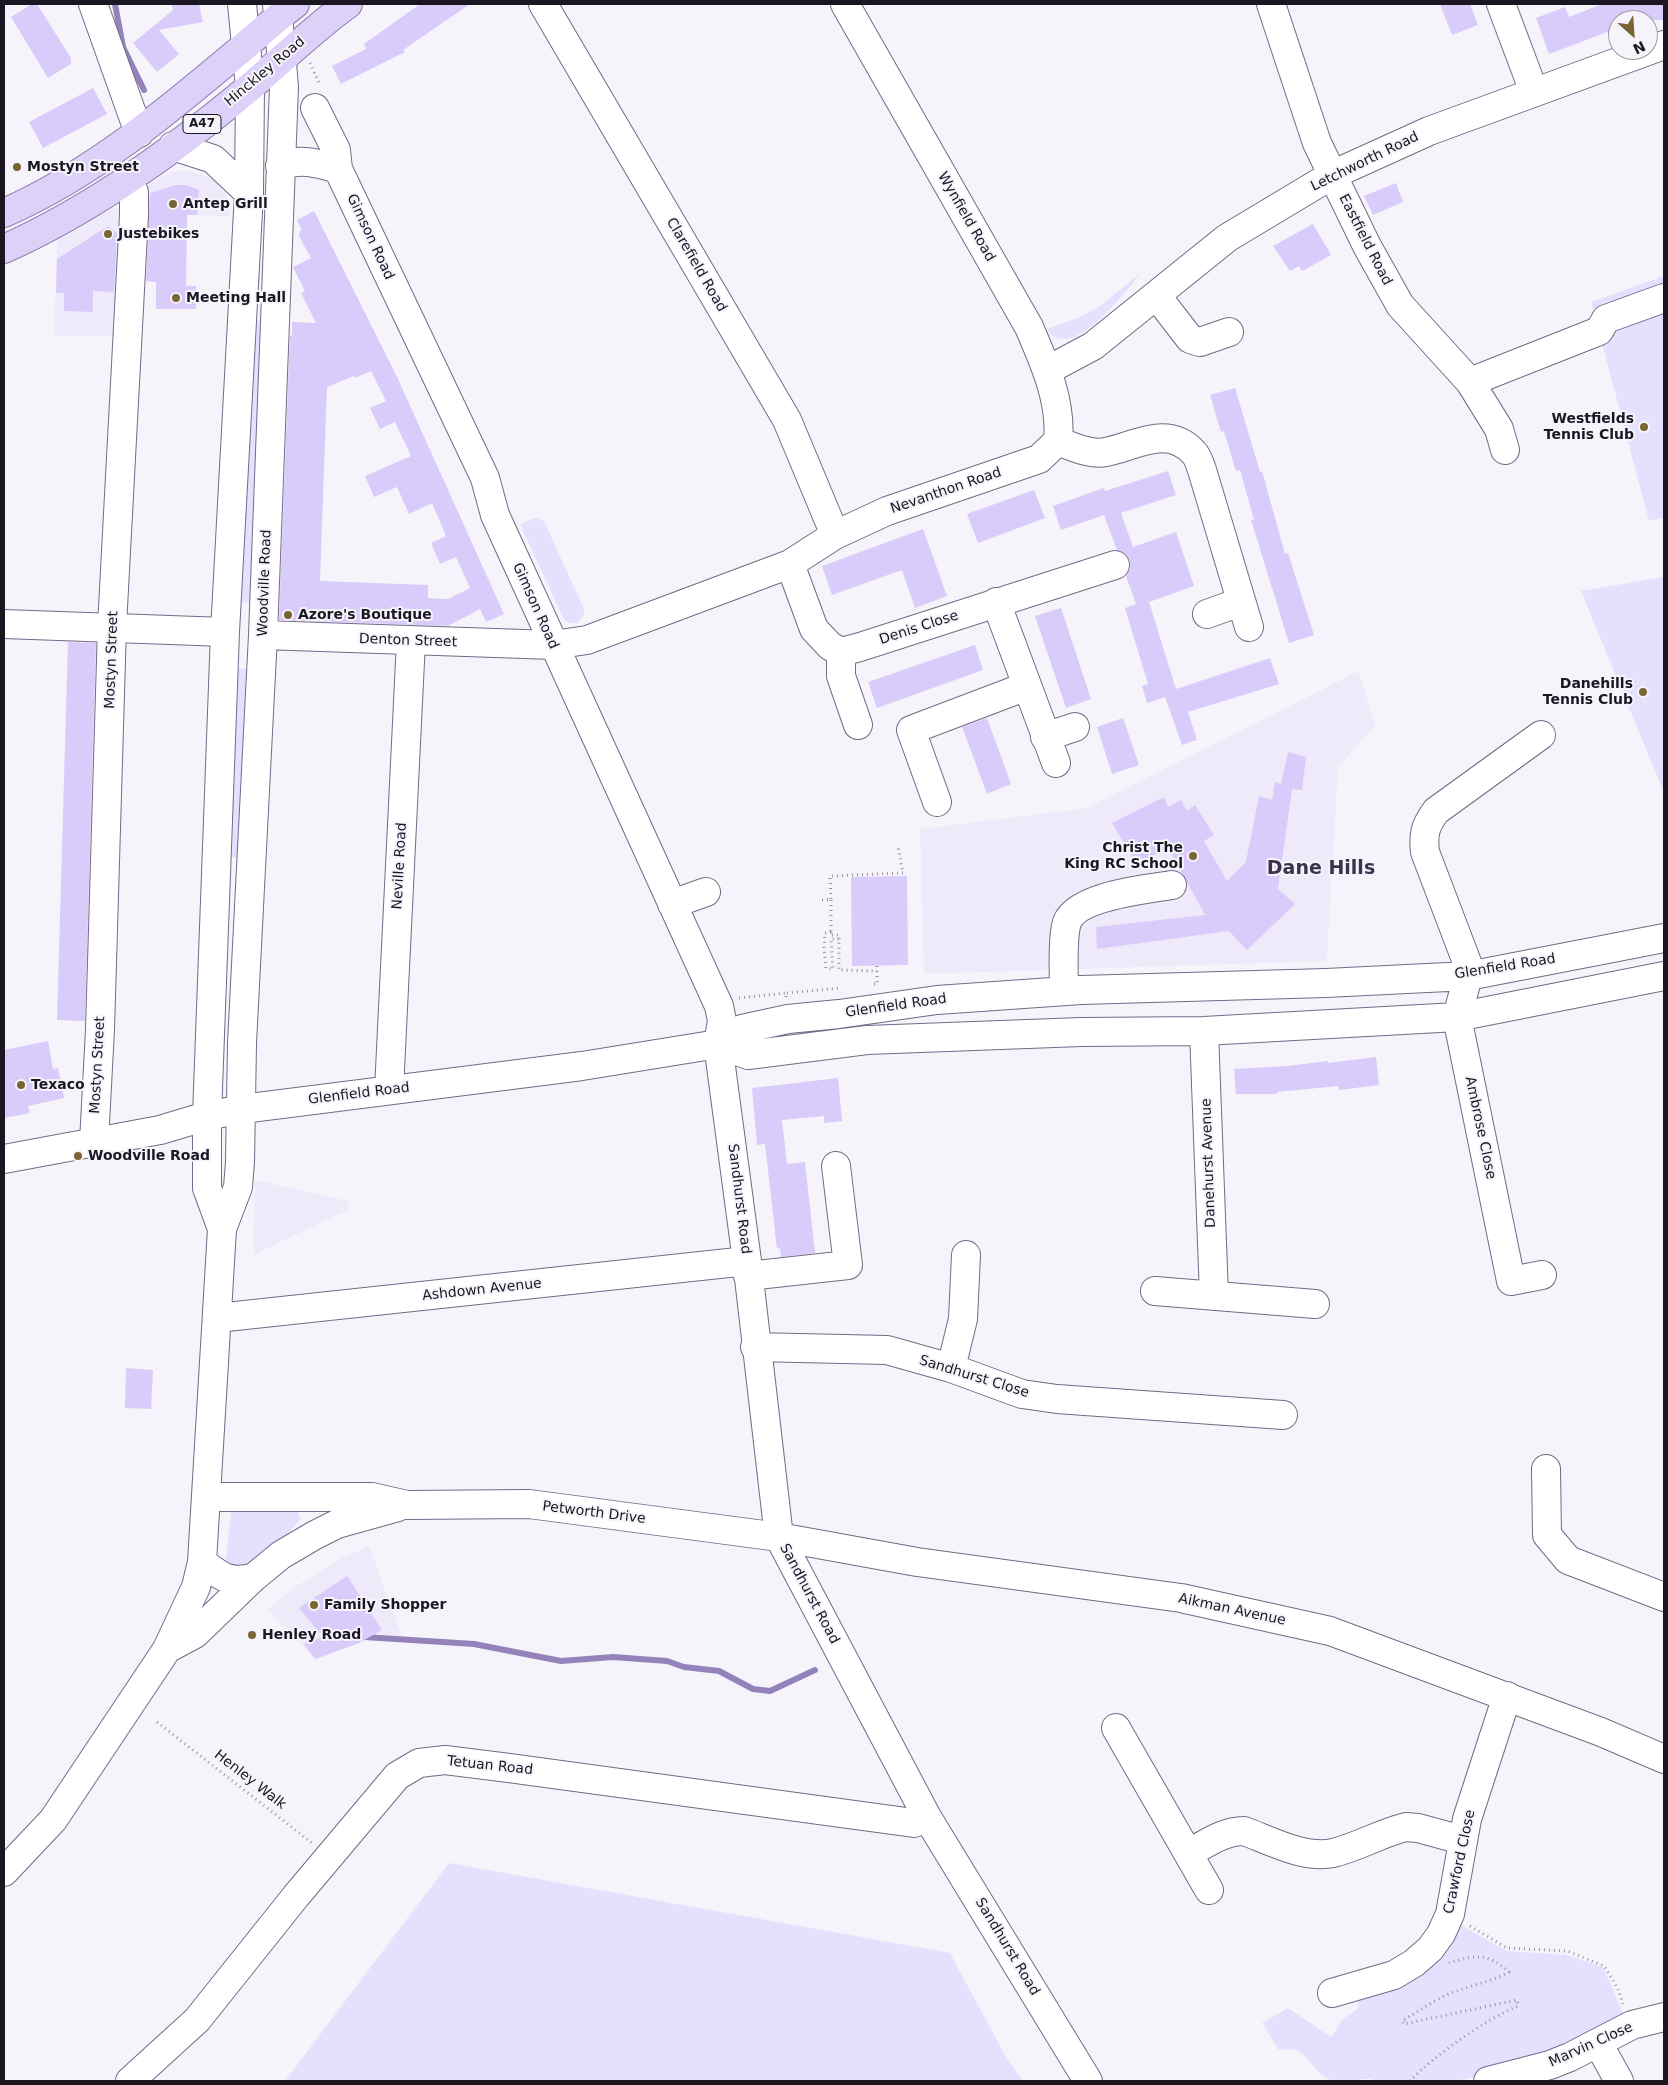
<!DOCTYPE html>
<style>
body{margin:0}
#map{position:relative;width:1668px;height:2085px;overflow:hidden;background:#f6f4fb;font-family:"DejaVu Sans",sans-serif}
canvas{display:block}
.frame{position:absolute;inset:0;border:5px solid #1a1722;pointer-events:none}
.north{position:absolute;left:1608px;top:10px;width:50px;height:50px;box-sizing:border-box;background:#f6f4fb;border:1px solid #9e9ca4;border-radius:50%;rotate:154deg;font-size:14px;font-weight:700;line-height:20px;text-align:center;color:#1a1722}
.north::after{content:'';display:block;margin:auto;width:18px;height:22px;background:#796534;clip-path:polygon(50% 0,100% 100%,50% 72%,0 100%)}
</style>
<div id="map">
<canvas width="1668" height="2085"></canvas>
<div class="frame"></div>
<div class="north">N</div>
</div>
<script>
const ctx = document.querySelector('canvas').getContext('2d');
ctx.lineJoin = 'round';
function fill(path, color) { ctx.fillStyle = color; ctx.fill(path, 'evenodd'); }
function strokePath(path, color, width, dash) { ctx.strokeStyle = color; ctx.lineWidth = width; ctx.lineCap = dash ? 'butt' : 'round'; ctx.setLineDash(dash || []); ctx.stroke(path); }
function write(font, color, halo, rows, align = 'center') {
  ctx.font = font + ' "DejaVu Sans",sans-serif'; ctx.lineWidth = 4; ctx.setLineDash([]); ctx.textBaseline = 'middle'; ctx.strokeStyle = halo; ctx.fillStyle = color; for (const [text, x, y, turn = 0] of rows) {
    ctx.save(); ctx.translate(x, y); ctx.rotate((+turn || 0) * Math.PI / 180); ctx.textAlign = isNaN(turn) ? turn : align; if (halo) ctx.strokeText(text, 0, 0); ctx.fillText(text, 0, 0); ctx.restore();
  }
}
fill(new Path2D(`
 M177 171H190L213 178 222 188 227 198 230 216 145 214 144 194 148 186 166 174Z
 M112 208H117L121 220 118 336H54L57 240Z
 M1359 671 1375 726 1338 767 1327 961 924 974 920 829 1087 808Z
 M255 1180 348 1201V1210L253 1255Z
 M369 1546 403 1639 364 1637 365 1641 315 1659 267 1610 293 1588 344 1557Z`), '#efeafa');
fill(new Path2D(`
 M1142 272C1127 289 1070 367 1047 329L1080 317 1100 306Z
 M1664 276V517L1649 521 1591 302Z
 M257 321H263L252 603 234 602 242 410Z
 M535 518 544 521 583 607 585 614 577 623H569L563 618 520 524Z
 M1664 577V793L1581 591Z
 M231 668 248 669 241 858 224 857Z
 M236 1507 296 1510 301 1518 281 1542 243 1571 225 1568 231 1513Z
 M449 1863 950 1953 1007 2059 1023 2081H285Z
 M1457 1923 1507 1951 1567 1955 1603 1967 1613 1989 1623 2014 1552 2049 1539 2054 1540 2060 1457 2081H1376C1364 2075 1348 2085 1334 2081 1309 2075 1311 2043 1279 2050L1262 2023 1288 2008 1331 2037 1343 2019 1357 2009 1359 1998Z`), '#e7dffe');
strokePath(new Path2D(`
 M115 4 123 47 144 90
 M364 1637 474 1644 561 1661 613 1657 667 1661 684 1667 719 1671 753 1689 770 1691 815 1670`), '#9483bb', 6);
fill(new Path2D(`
 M32 4H37L71 58V64L48 78 11 17Z
 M172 4H199L203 22 159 30 179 54 157 72 133 43 173 10Z
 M420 4H470L403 50 405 52 341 84 332 66 366 49 364 44Z
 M1440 4H1470L1478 25 1452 35Z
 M1602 4H1664V20H1615L1618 28 1549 54 1536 18 1565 7 1569 17Z
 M93 88 107 114 43 148 29 122Z
 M1396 183 1403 202 1373 215 1364 196Z
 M176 185H186L199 190 197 215H187L186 286H196V309H156V282L146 281 150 193Z
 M314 211 398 379 504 614 486 622 480 609 448 626 279 620 290 335 292 336V322L316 323 301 293 305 291 293 267 311 258 299 236V232L302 230 297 220ZM371 371 386 401 370 408 380 429 395 422 411 456 365 476 374 497 397 487 409 514 432 503 446 536 431 543 440 564 456 557 470 588 448 599 428 598V585L320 581 327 387 354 376 355 378Z
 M1313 224 1331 255 1302 271 1299 266 1290 271 1273 246Z
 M108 226 117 233 114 292 93 291V312L64 311V293H56L57 259Z
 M1235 388 1260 472 1262 471 1285 554 1288 553 1314 635 1289 643 1251 520H1254L1240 470 1236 471 1224 431 1221 432 1210 395Z
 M1168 471 1176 495 1121 513 1133 547 1176 532 1194 586 1149 602 1176 689 1270 658 1279 684 1188 712 1197 740 1182 745 1165 697 1147 703 1142 686 1148 684 1125 608 1136 604 1126 576 1130 569V560L1125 553 1117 550 1104 515 1061 530 1053 506 1104 488 1105 491Z
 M1034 490 1045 518 978 543 967 514Z
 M923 529 947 596 915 608 902 570 832 595 822 566Z
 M1061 608 1091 699 1066 708 1035 616Z
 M68 642 96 643 85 1021 57 1020Z
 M975 645 983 670 877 708 868 682Z
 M987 718 1011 784 987 794 962 727Z
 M1123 718 1139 765 1112 774 1097 727Z
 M1288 752 1306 757 1302 790 1292 789 1278 889 1295 904 1247 950 1229 931 1097 949 1096 927 1205 915 1169 849 1136 863 1112 823 1164 797 1168 807 1181 800 1187 811 1195 805 1214 835 1204 841 1227 881 1246 862 1259 796 1272 800 1275 782 1281 784Z
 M907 876 908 965 852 966 851 877Z
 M48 1041 53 1069 58 1068 64 1098 28 1106 30 1113 4 1118V1050Z
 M1376 1057 1379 1085 1339 1090 1338 1086 1277 1092V1094H1236L1234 1069 1287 1066 1328 1061V1063Z
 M838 1078 842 1121 824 1123V1116L782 1120 787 1164 805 1162 815 1253 781 1257 780 1248 777 1249 765 1144 757 1145 752 1088Z
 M126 1368 153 1370 151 1409 125 1408Z
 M347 1576 382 1630 359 1643 315 1659 304 1644 323 1637 299 1608Z`), '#d9cbfa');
const minor = new Path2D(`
 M93 4 139 133
 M543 4 787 420 835 535
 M845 4 1029 327C1044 362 1062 401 1058 441
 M1271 4 1317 143 1367 246 1400 305 1470 382 1499 429 1505 450
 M1501 4 1534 92
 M315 108 336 150 338 169 485 478 495 515 719 1006 722 1021 718 1044 747 1261 779 1537 927 1817 1088 2081
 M173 146 213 159 249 193
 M280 166C301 158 317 163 338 169
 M1156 295 1190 339 1200 342 1229 332
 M1048 370 1093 346 1227 238 1332 175 1429 131 1664 45
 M1470 382 1599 331 1606 319 1664 298
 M790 564 814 629 830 646 841 652 860 647 1115 565
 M996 602 1056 763
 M1207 614 1240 602
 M4 624 225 632
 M263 635 553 645 587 640 790 564 835 535 887 511 1039 459 1058 441C1073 447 1090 455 1106 452 1136 446 1168 424 1194 453 1198 457 1200 465 1202 470L1249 627
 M841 652V676L858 725
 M1541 735 1436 811C1425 826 1423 834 1425 852L1468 965V976L1457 1017 1511 1281 1542 1275
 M1045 737 1075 727
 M937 802 911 730 1027 686
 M672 904 706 892
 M1064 991C1064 972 1062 944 1066 926 1071 896 1148 889 1172 885
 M1204 1031 1214 1296
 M718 1044 748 1055 867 1040 1081 1032 1204 1031 1457 1017 1664 976
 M389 1090 411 641
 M94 1142 100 1030 112 626 134 215V192L127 180
 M4 1159 160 1130 207 1116 242 1109 582 1066 718 1044 742 1029 788 1019 839 1014 937 1000 1081 990 1326 983 1468 976 1664 938
 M222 1229 207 1188V1116L225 632 249 193 250 87 242 4
 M748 1276 848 1265 836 1166
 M1155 1291 1315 1304
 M217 1318 747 1261
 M755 1347 887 1350 951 1368 1022 1394 1057 1399 1283 1415
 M951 1368 963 1319 966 1255
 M1546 1469 1547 1535 1568 1560 1664 1597
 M206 1497H372L407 1505 529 1504 779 1537 917 1562 1181 1598 1330 1631 1601 1732 1664 1759
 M202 1562C222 1577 227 1583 253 1578
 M167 1649 195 1634 253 1578 281 1555 315 1535 337 1524 398 1507
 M1116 1728 1209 1890
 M1189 1853C1206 1844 1223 1831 1244 1831 1271 1841 1304 1859 1333 1853 1358 1847 1381 1833 1406 1827L1418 1828 1462 1840
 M4 1872 53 1820 167 1649 196 1587 202 1562 222 1229 238 1187 240 1162 242 1043 263 635 284 87 277 4
 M1332 1993 1394 1975 1414 1963 1430 1949 1441 1934 1450 1914 1467 1819 1507 1696
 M1598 2043 1619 2081
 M130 2081 197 2020 296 1896 397 1776 419 1763 445 1760 509 1768 914 1823 927 1817
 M1488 2081 1550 2065 1570 2057 1632 2025 1664 2017`);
const major = new Path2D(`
 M4 213C95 173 170 109 246 45 262 31 278 17 295 4
 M4 249C93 209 175 150 250 87 283 59 313 29 348 4`);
strokePath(minor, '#736a87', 30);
strokePath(major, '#8a7bab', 30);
strokePath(new Path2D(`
 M310 63 320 85
 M831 899 830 876 903 873 898 847
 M822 900 831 899V932
 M831 932 825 933 824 947 826 968 833 969 831 939H839V970L877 971
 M831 932 830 935H839V939
 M874 984H877V965
 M786 997V993L841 988
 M739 998 786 993
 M157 1722 312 1843
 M1470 1926 1507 1948 1567 1951 1604 1966 1617 1987 1623 2004
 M1410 2081C1434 2056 1486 2019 1518 2006L1517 2000 1404 2024 1402 2021C1419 2011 1435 1999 1454 1992 1472 1985 1491 1982 1509 1972 1487 1952 1476 1955 1449 1963`), '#96949d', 3, [1, 4]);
strokePath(minor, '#fff', 28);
strokePath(major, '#ddd0f9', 28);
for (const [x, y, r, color] of [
 [17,167,5,"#796534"],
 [173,204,5,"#796534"],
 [108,234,5,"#796534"],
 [176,298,5,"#796534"],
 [1644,427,5,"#796534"],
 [288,615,5,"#796534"],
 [1643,692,5,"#796534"],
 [1193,856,5,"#796534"],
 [21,1085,5,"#796534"],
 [78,1156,5,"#796534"],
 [314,1605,5,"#796534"],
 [252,1635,5,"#796534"]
]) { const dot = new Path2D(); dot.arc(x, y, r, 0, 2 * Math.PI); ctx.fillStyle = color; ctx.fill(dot); strokePath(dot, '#f6f4fb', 2); }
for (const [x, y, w] of [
 [202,124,38]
]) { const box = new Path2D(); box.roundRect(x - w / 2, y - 9.5, w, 19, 4); ctx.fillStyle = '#f6f4fb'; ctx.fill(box); strokePath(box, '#1a1722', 1); }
write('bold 12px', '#1a1722', null, [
 ["A47",202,124]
]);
write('14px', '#1a1722', '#f6f4fb', [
 ["Hinckley Road",265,72,-40],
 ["Letchworth Road",1365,162,-26],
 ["Wynfield Road",966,217,60],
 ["Gimson Road",370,237,65],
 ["Eastfield Road",1365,240,63],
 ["Clarefield Road",696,265,60],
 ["Nevanthon Road",946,491,-19],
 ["Woodville Road",265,583,-88],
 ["Gimson Road",535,606,66],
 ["Denis Close",919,628,-18],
 ["Denton Street",408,641,2],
 ["Mostyn Street",112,660,-88],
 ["Neville Road",400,866,-87],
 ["Glenfield Road",1505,967,-9],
 ["Glenfield Road",896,1006,-8],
 ["Mostyn Street",98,1065,-87],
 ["Glenfield Road",359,1094,-7],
 ["Ambrose Close",1480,1128,78],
 ["Danehurst Avenue",1209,1163,-92],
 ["Sandhurst Road",739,1199,83],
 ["Ashdown Avenue",482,1290,-6],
 ["Sandhurst Close",974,1377,17],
 ["Petworth Drive",594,1513,7],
 ["Sandhurst Road",809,1594,62],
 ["Aikman Avenue",1232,1610,12],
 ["Tetuan Road",490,1766,6],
 ["Henley Walk",250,1780,38],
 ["Crawford Close",1460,1862,-78],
 ["Sandhurst Road",1007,1947,59],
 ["Marvin Close",1591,2045,-24]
]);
write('bold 14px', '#1a1722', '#f6f4fb', [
 ["Mostyn Street",27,167],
 ["Antep Grill",183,204],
 ["Justebikes",118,234],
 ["Meeting Hall",186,298],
 ["Westfields",1634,419,"right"],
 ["Tennis Club",1634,435,"right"],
 ["Azore's Boutique",298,615],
 ["Danehills",1633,684,"right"],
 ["Tennis Club",1633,700,"right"],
 ["Christ The",1183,848,"right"],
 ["King RC School",1183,864,"right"],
 ["Texaco",31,1085],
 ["Woodville Road",88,1156],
 ["Family Shopper",324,1605],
 ["Henley Road",262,1635]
], 'left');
write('bold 19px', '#3a334b', '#f6f4fb', [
 ["Dane Hills",1321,869]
]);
</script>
